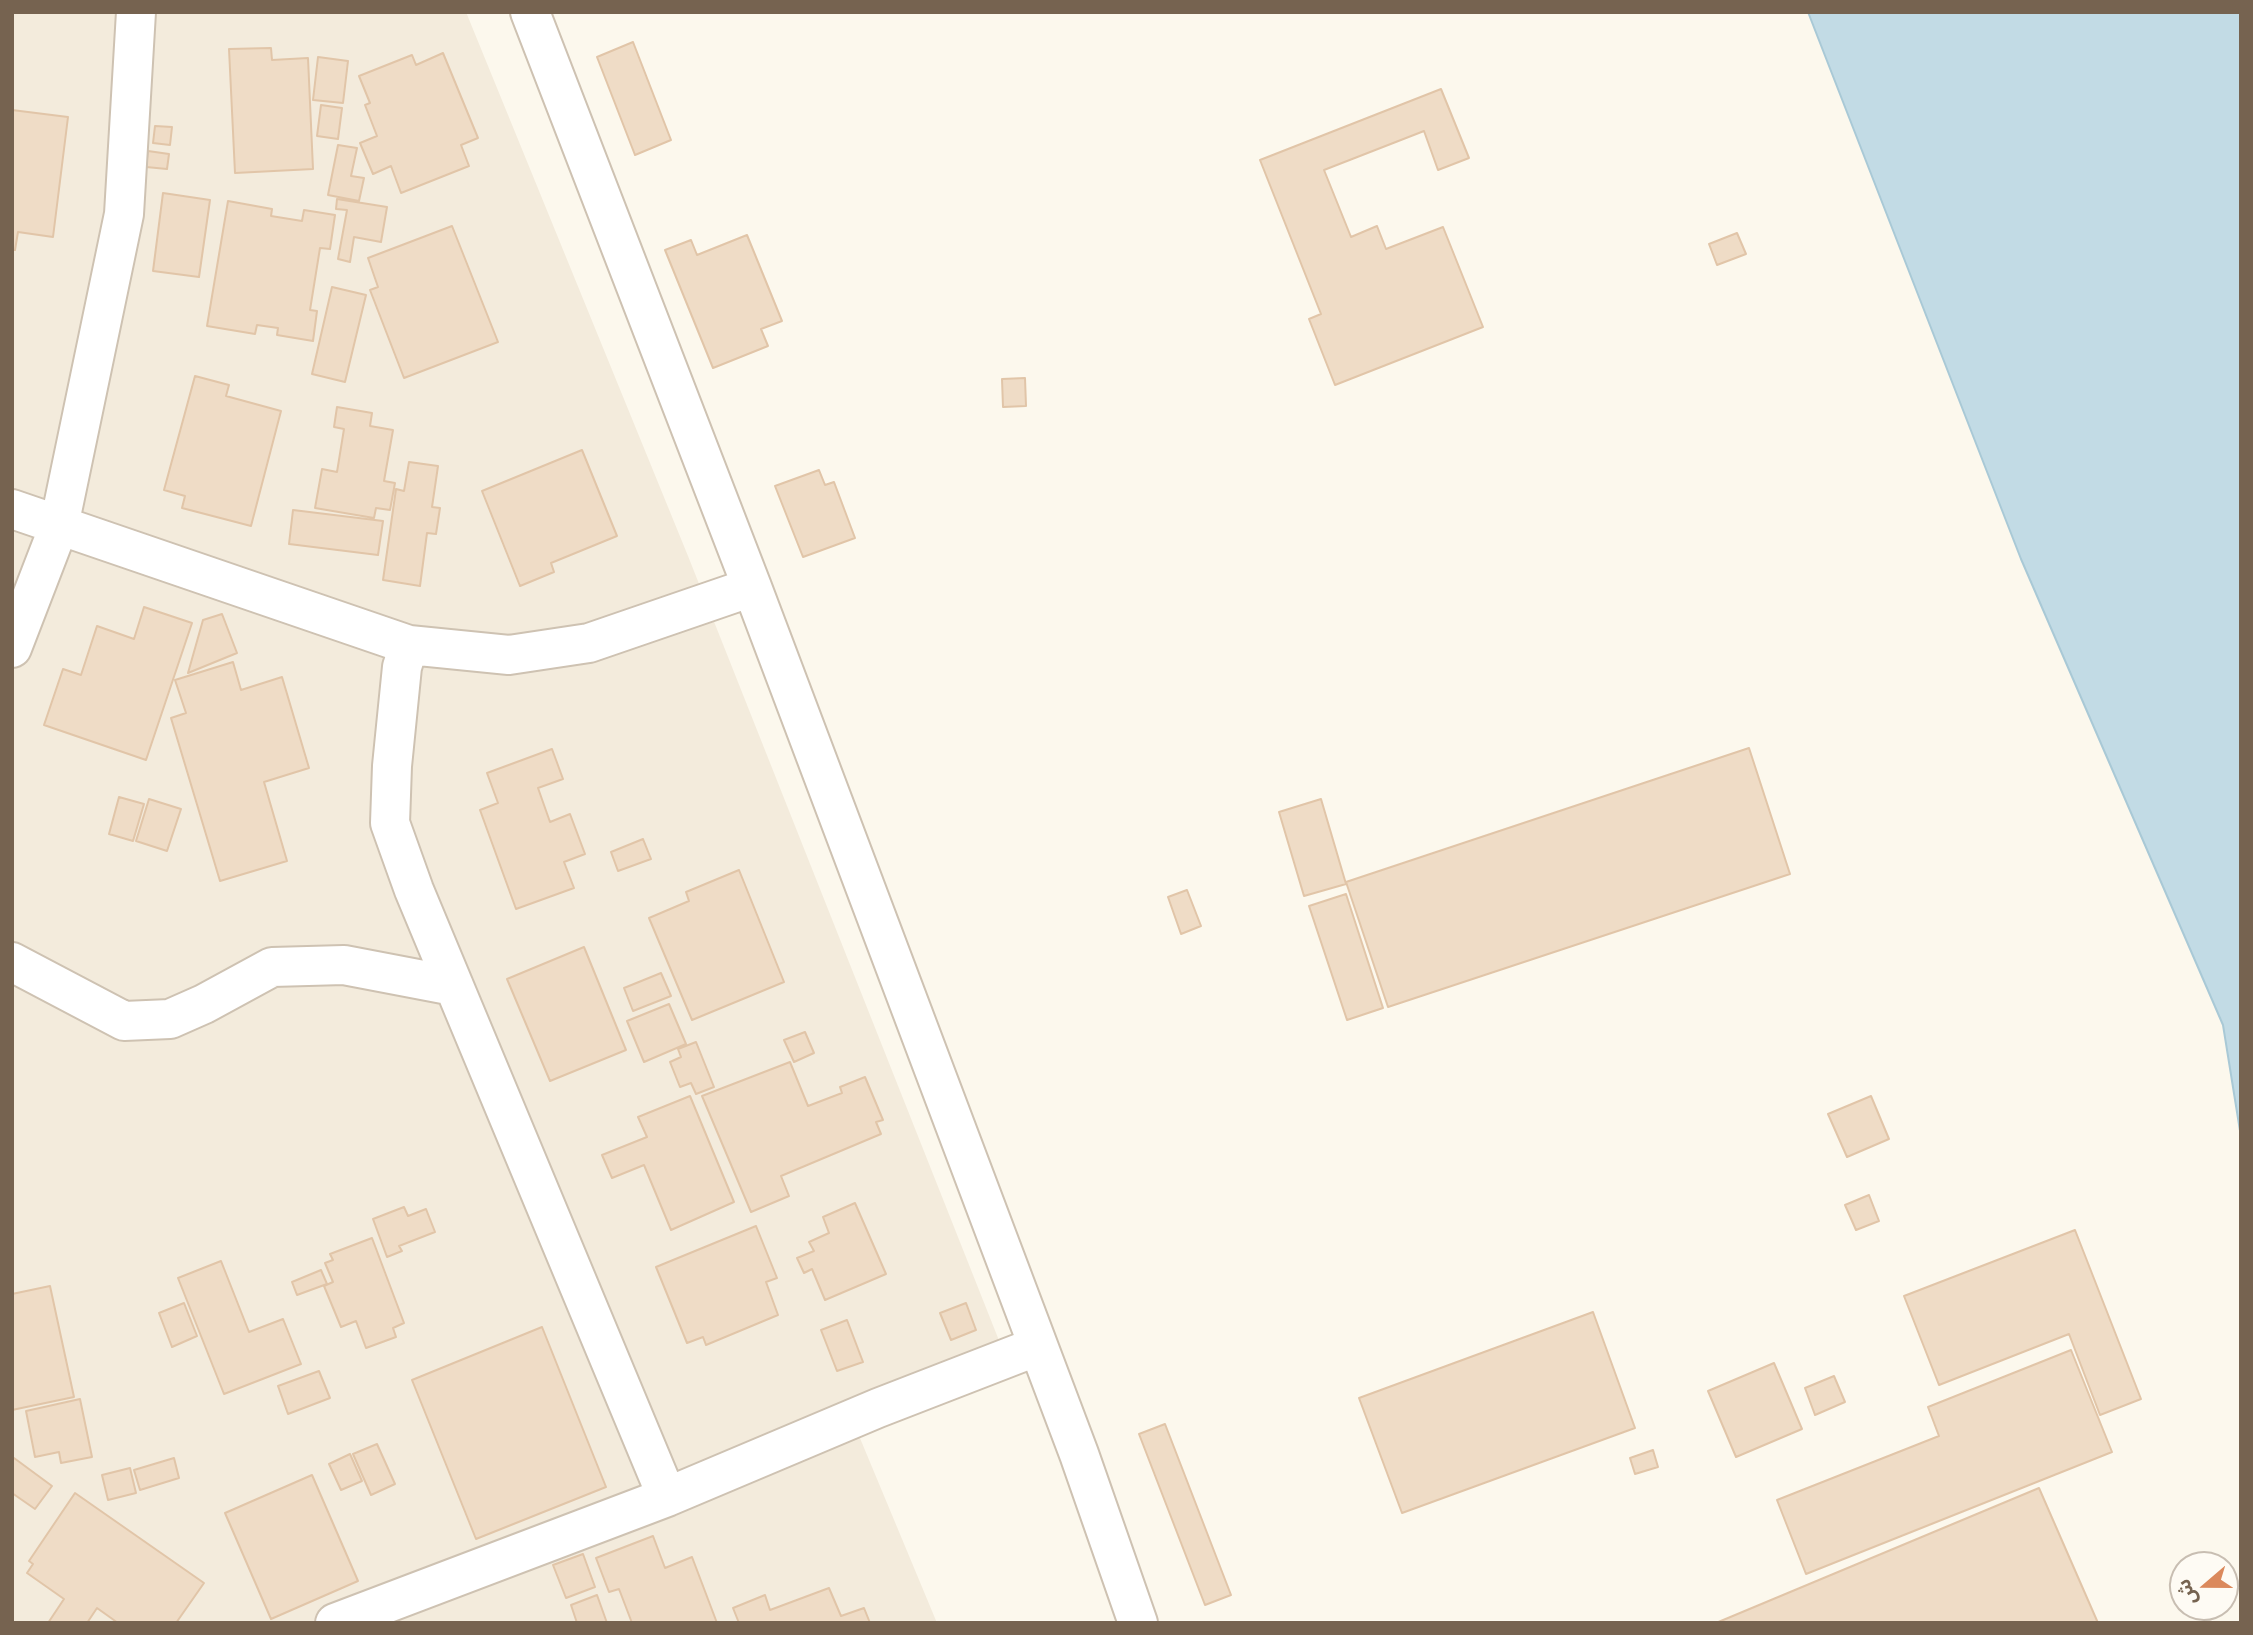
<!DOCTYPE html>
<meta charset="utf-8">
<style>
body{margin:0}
#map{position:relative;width:2253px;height:1635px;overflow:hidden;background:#fcf8ed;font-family:Mulish,"Noto Sans Arabic",sans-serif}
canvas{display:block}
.frame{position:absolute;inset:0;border:14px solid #766350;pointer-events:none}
.north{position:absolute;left:2169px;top:1551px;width:70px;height:70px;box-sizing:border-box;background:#fefbf4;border:2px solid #c8beb2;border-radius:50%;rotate:250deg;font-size:19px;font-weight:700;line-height:28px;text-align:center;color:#766350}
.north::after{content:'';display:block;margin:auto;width:24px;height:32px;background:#db895c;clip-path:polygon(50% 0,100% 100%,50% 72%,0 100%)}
</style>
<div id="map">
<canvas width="2253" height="1635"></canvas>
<div class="frame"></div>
<div class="north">ش</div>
</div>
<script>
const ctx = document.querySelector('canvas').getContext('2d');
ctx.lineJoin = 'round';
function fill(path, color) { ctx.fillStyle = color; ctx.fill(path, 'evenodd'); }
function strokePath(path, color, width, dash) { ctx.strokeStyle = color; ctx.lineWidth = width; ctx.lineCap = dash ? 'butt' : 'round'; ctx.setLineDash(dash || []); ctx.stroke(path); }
fill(new Path2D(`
 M12 12H466L688 556 1000 1343 847 1407 937 1623H12Z`), '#f3ebdc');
const water = new Path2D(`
 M1808 12H2241V1137L2223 1025 2021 559Z`);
fill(water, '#c2dbe5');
strokePath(water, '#a9c9d6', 2);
const building = new Path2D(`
 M633 42 671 140 635 155 597 57Z
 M271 48 272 60 308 58 313 169 235 173 229 49Z
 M443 53 478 138 461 145 469 166 401 193 391 166 373 174 360 143 377 136 365 105 370 103 359 76 412 55 416 65Z
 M318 57 348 61 343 103 313 100Z
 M1441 89 1469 158 1438 170 1424 131 1324 170 1351 237 1377 226 1386 249 1443 227 1483 327 1335 385 1309 319 1321 314 1260 160Z
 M321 105 342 108 338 139 317 136Z
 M12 110 68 117 53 237 18 232 15 250H12Z
 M155 126 172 127 170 145 153 143Z
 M338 145 357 148 351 176 364 178 359 201 328 195Z
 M148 151 169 154 167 169 146 167Z
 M163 193 210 200 199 277 153 271Z
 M337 199 387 207 381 242 354 237 350 262 338 259 347 210 336 209Z
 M228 201 272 209 271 216 302 221 304 210 335 215 330 249 320 248 310 310 317 311 313 341 277 335 278 328 257 325 255 334 207 326Z
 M452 226 498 342 404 378 370 290 378 287 368 258Z
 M1737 233 1746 254 1717 265 1709 244Z
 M747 235 782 321 761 329 768 346 713 368 665 250 691 240 697 255Z
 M332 287 366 295 345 382 312 374Z
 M195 376 229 385 226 396 281 411 251 526 182 508 185 496 164 490Z
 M1025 378 1026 406 1003 407 1002 379Z
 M337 407 372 413 370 426 393 430 384 481 395 483 390 510 376 508 374 518 315 508 322 469 337 472 344 429 334 427Z
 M582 450 617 536 551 563 554 572 520 586 482 491Z
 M409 462 438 466 432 507 440 508 436 534 427 533 420 586 383 580 396 489 404 491Z
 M819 470 825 485 834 482 855 538 803 557 775 486Z
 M293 510 383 521 378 555 289 544Z
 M144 607 192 623 146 760 44 725 63 669 81 675 97 626 134 639Z
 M222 614 237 653 188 673 203 620Z
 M233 662 241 690 282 677 309 768 264 782 287 861 220 881 171 718 186 713 175 680Z
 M1749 748 1790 874 1388 1007 1346 882Z
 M552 749 563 779 538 788 550 822 570 814 585 854 564 862 574 888 516 909 480 810 498 803 487 773Z
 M119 797 144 804 133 841 109 834Z
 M149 799 181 809 167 851 136 841Z
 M1321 799 1346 884 1304 896 1279 812Z
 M643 839 651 859 618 871 611 852Z
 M739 870 784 982 692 1020 649 918 689 901 686 892Z
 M1187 890 1201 926 1181 934 1168 897Z
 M1346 894 1383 1008 1347 1020 1309 906Z
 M584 947 626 1050 550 1081 507 979Z
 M661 973 671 996 633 1011 624 988Z
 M669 1004 686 1044 644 1062 627 1021Z
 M805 1032 814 1053 794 1062 784 1040Z
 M696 1042 714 1087 696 1094 691 1083 680 1087 670 1062 681 1057 678 1049Z
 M790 1062 808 1106 842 1093 840 1087 865 1077 883 1120 876 1122 881 1134 781 1176 789 1196 751 1212 702 1096Z
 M690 1096 734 1202 671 1230 644 1165 612 1178 602 1155 647 1137 638 1117Z
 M1871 1096 1889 1139 1847 1157 1828 1114Z
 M1869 1195 1879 1221 1856 1230 1845 1205Z
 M855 1203 886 1274 825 1300 812 1269 804 1273 797 1258 814 1251 809 1242 829 1233 823 1217Z
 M404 1207 408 1216 426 1209 435 1232 399 1246 402 1251 387 1257 373 1219Z
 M756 1226 777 1278 766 1282 778 1315 706 1345 703 1337 687 1343 656 1267Z
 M2075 1230 2141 1399 2100 1415 2069 1334 1939 1385 1904 1296Z
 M372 1238 404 1323 393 1328 396 1337 366 1348 356 1321 341 1327 324 1286 333 1282 325 1263 333 1260 330 1254Z
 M221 1261 249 1332 283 1319 301 1364 224 1394 178 1278Z
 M321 1270 327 1284 297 1295 292 1282Z
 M50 1286 74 1397 12 1410V1294Z
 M184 1303 197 1336 172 1347 159 1313Z
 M966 1303 976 1330 951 1340 940 1313Z
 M1593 1312 1635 1428 1402 1513 1359 1398Z
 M847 1320 863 1362 837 1371 821 1330Z
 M542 1327 606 1487 476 1539 412 1380Z
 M2071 1350 2112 1452 1806 1574 1777 1500 1939 1436 1928 1407Z
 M1774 1363 1802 1429 1736 1457 1708 1391Z
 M319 1371 330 1398 288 1414 278 1386Z
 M1834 1376 1845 1402 1815 1415 1805 1388Z
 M80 1399 92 1457 61 1463 59 1452 35 1457 26 1411Z
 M1165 1424 1231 1595 1205 1605 1139 1434Z
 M377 1444 395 1484 371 1495 353 1454Z
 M1653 1450 1658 1467 1635 1474 1630 1458Z
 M350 1454 362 1481 341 1490 329 1464Z
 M14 1458 52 1486 35 1509 12 1493V1461Z
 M174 1458 179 1478 140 1490 134 1470Z
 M130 1468 136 1493 108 1500 102 1475Z
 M312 1475 358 1581 271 1619 225 1513Z
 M2039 1488 2098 1623H1716Z
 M75 1493 204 1583 176 1623H118L97 1608 87 1623H48L64 1599 27 1573 33 1564 29 1561Z
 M653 1536 665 1568 692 1557 717 1623H632L619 1589 609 1592 596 1558Z
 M583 1554 595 1587 566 1598 553 1565Z
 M829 1588 841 1616 864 1608 870 1623H739L733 1608 765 1595 770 1610Z
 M597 1595 607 1623H577L571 1605Z`);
fill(building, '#efdcc6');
strokePath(building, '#e1c5a8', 2);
const street = new Path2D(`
 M530 12 752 587 1079 1454 1138 1623
 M12 509 409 645 402 667 392 766 390 823 414 890 667 1497
 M409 645 509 655 589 643 752 587
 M12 648 59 526 124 214 136 12
 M12 962 124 1021 170 1019 204 1004 272 967 344 965 454 986
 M335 1623 667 1497 878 1408 1038 1346`);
strokePath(street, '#cec2b2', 42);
strokePath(street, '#fff', 38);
</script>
